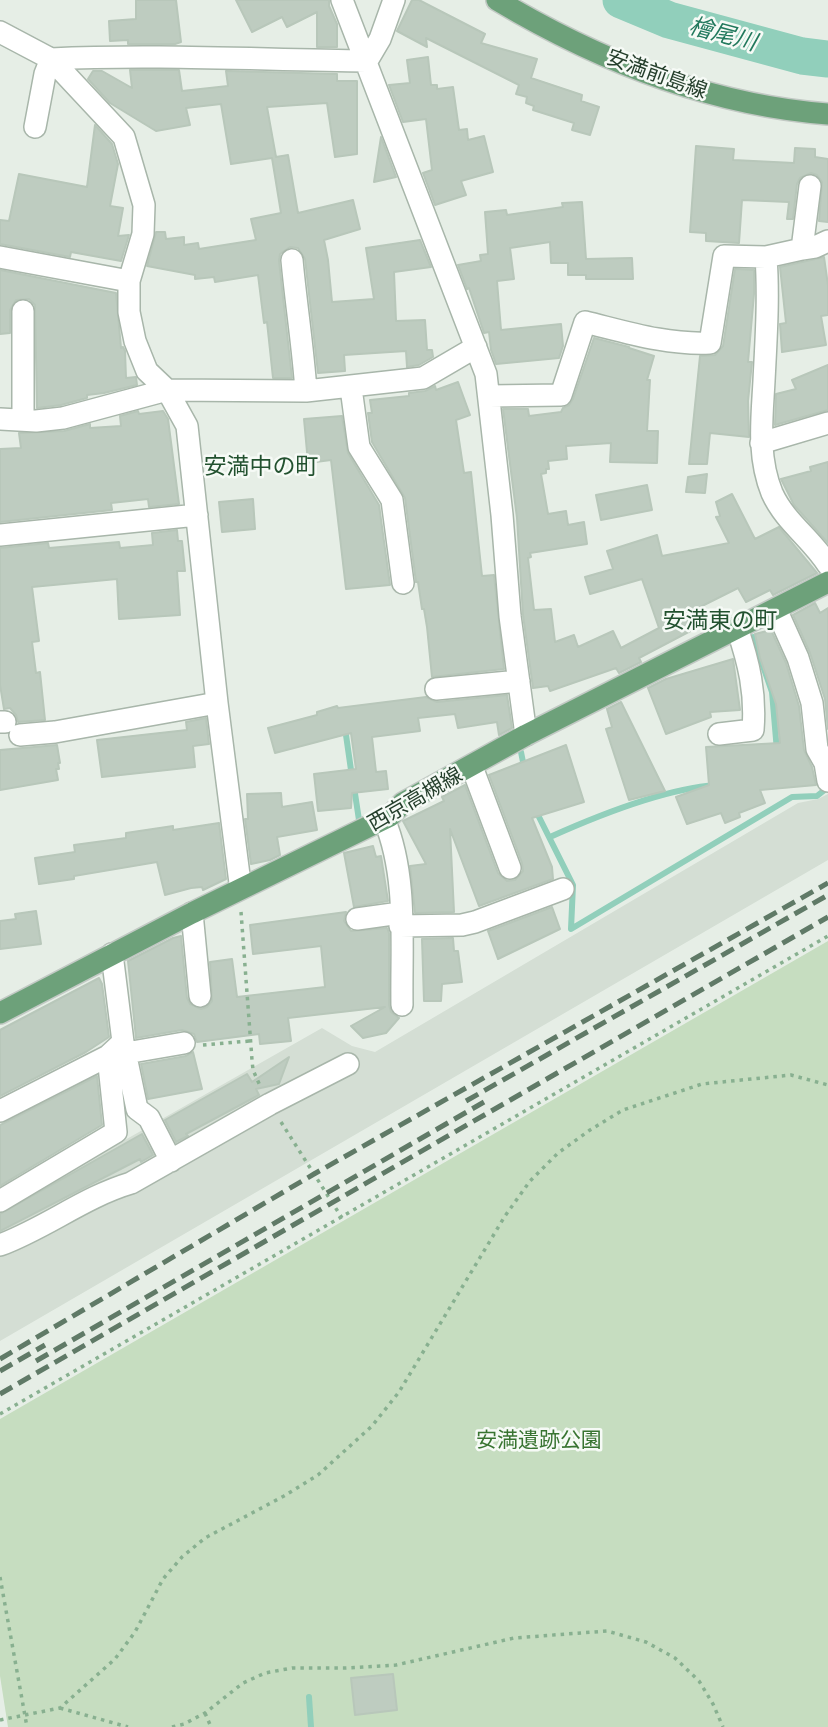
<!DOCTYPE html>
<meta charset="utf-8">
<style>
body{margin:0}
canvas{display:block;background:#e6eee6}
</style>
<canvas width="828" height="1727"></canvas>
<script>
const ctx = document.querySelector('canvas').getContext('2d');
ctx.lineJoin = 'round';
function fill(path, color) { ctx.fillStyle = color; ctx.fill(path, 'evenodd'); }
function strokePath(path, color, width, dash) { ctx.strokeStyle = color; ctx.lineWidth = width; ctx.lineCap = dash ? 'butt' : 'round'; ctx.setLineDash(dash || []); ctx.stroke(path); }
function write(font, color, halo, rows, align = 'center') {
  ctx.font = font + ' Barlow,"Noto Sans JP",sans-serif'; ctx.lineWidth = 5; ctx.setLineDash([]); ctx.textBaseline = 'middle'; ctx.strokeStyle = halo; ctx.fillStyle = color; for (const [text, x, y, turn = 0] of rows) {
    ctx.save(); ctx.translate(x, y); ctx.rotate((+turn || 0) * Math.PI / 180); ctx.textAlign = isNaN(turn) ? turn : align; if (halo) ctx.strokeText(text, 0, 0); ctx.fillText(text, 0, 0); ctx.restore();
  }
}
fill(new Path2D(`
 M828 794V860L0 1341V1211L322 1028 352 1046 375 1052 798 803 818 799Z`), '#d4ded4');
fill(new Path2D(`
 M828 941V1727H8L0 1676V1419Z`), '#c6ddc0');
strokePath(new Path2D(`
 M753 637 772 692 777 751
 M345 728 352 777
 M521 752 524 767
 M354 787 359 820
 M536 811 573 885 571 929 792 797 817 796 827 788
 M550 837C599 815 663 789 716 785
 M309 1697 311 1727`), '#91cfbb', 6);
strokePath(new Path2D(`
 M621 0 669 20 802 56 828 59`), '#91cfbb', 37);
const building = new Path2D(`
 M136 0H176L181 42 175 44H128V40L110 41 109 21 136 19Z
 M236 0H329V6L337 24V47H317V12L287 27 282 17 252 32Z
 M412 0H419L485 34 481 43 537 59 531 78 582 95 581 101 599 107 590 135 572 130 574 123 533 110 534 106 526 103 527 97 516 94 519 85 426 38 427 47 397 31Z
 M428 57 431 85H437V89L453 87 459 130 467 129 468 140 484 136 493 172 461 181 466 195 435 205 423 173 432 170 426 119 403 122 389 85 410 83 407 60Z
 M130 70H179L182 91 228 86 226 71 337 74V81H357V154L335 157 327 103 267 107 276 157 288 155 298 213 353 200 360 229 324 240 328 260 332 302 374 299 366 248 420 240 431 267 394 272 396 321 425 320 427 350H432L433 357 419 365 407 367 406 351 344 355 345 371 318 373 305 259 298 248 290 247 280 254 279 261 292 378H273L267 322 264 323 258 275 215 282 214 277 195 279V275L147 266 156 232H165L166 239 184 237V245L198 243 199 249 256 240 251 219 281 213 272 158 231 164 221 104 186 108 190 125 156 131 110 103 88 79 93 71H102L132 88Z
 M95 125 112 144 118 164 110 206 123 208 118 236 129 235 121 261 71 252 70 257 0 244V220L9 221 19 174 87 187Z
 M381 137 396 177 374 182Z
 M696 146 734 149 733 160 794 163 795 148 815 149V157L828 159V222L819 221 822 182 817 175 811 173 800 178 797 184 793 219H787L789 202 742 200 739 243 706 241V233L690 232Z
 M582 202 586 259 632 258 633 279H586V275H568V263H551L550 242 510 248 514 279 497 281 501 330 561 324 563 346 559 358 496 364 491 350 489 332 484 333 469 288 467 289 458 265 481 261 480 255 488 254 485 212 506 210 507 215 563 207 562 203Z
 M824 257 828 285V315L821 316 826 345 782 352 780 324 786 323 780 267Z
 M735 269 754 270V294L748 362H752L748 401 749 437 710 433 707 464H689L700 356 715 355 723 346Z
 M0 270 116 293 121 348 123 347 125 351 126 378 136 377 137 385 104 393 87 395V398L61 405 37 408 35 305 29 299 16 300 10 310V333L0 334Z
 M594 338 629 347V348L654 356 647 380H650L647 431H658L657 463 610 462 611 443 566 446 567 459 548 461 549 469H546V473L541 474 548 514 566 511 568 525 584 522 587 544 530 553 531 557 528 558 534 610 551 609 555 642 574 635 578 647 613 631 621 648 659 628 642 579 590 594 585 577 613 569 607 551 657 535 662 556 729 543 716 517 720 516 716 502 732 494 755 539 779 527 817 573 773 595 770 590 746 602 738 588 690 612 698 627 639 658 641 662 619 673 616 668 550 691 548 686 533 688 523 615 517 518 503 409H528L529 416 561 412 563 408 569 405 573 399Z
 M828 365V410L775 425 776 394 796 389 792 380Z
 M458 382 470 415 456 420 464 473 471 472 482 576 494 575 504 669 432 677 427 627 424 609H422L418 582H416L405 498 372 442 368 413H372L370 400 409 396V393L425 391 435 386 436 390Z
 M138 411 139 414 163 411 168 419 179 504 149 507 148 499 111 503 112 510 0 522V449L21 448 19 433 64 431 90 424V428L121 426 120 416Z
 M342 416 348 453 379 505 390 585 346 589 331 460 308 463 304 419Z
 M828 462V543L794 505 781 479 811 471 810 467Z
 M707 474 705 493 686 492 688 477Z
 M647 485 652 510 601 520 596 495Z
 M253 499 255 529 222 532 219 502Z
 M177 530 178 541H182L185 571H177L180 615 119 619 117 579 32 587 39 641 32 642 36 673 40 672 45 720 18 722 16 715 10 708 4 709 0 685V548L48 543 49 548 119 542 120 548 153 545 152 533Z
 M815 603 820 613 828 608V729L825 699 810 653 793 615Z
 M771 630 786 663 799 706 804 750 812 767 816 785 760 790 765 803 739 813 740 817 725 823 721 813 687 824 676 797 709 785 706 747 780 743 776 704 760 658 755 634Z
 M733 659 740 710 710 712 711 717 666 734 648 688 666 679Z
 M507 695 512 728 499 735 497 722 458 728 455 714 418 718 420 731 372 737 376 772 386 771 388 789 352 793 351 808 318 811 314 774 356 769 351 733 275 753 268 728 317 715V712L337 706 338 708 426 697 437 702Z
 M621 702 665 791 629 800 606 729 612 727 607 709Z
 M206 718 209 744 193 746 195 767 102 777 97 740 187 730 186 722Z
 M57 745 60 763H58L59 769H56L58 780 0 790V750Z
 M566 745 584 802 532 818 552 867 553 879 479 906 450 829 454 912 415 913 410 866 426 864 403 821 444 801 442 797 465 785 498 873 507 881 515 880 523 871 522 863 489 775Z
 M281 793 282 807 312 802 317 830 277 837 280 855 270 860 251 864 245 819H248L247 794Z
 M219 823 226 879 203 890 202 887 191 888 165 895 157 862 74 876V879L39 884 35 858 75 852 74 845 126 838V833L173 826V830Z
 M373 846 376 857 381 856 388 901 354 907 344 853Z
 M552 907 560 929 498 959 488 931Z
 M36 911 41 944 0 949V921L16 919 15 914Z
 M346 912 344 921 351 931 387 928 389 933V1005L391 1012 399 1018 386 1033 363 1038 351 1026 385 1007 288 1018 291 1041 260 1044 259 1034 197 1042 194 1034 182 1030 136 1038 128 961 173 938 181 936 187 998 190 1004 201 1009 207 1007 212 1001 210 962 232 959 237 997 325 987 321 946 253 954 250 925Z
 M453 938 454 951H458L462 982 442 984 441 1001H424L422 939Z
 M99 978 102 984 109 1037 86 1052 0 1096V1030Z
 M193 1052 202 1089 148 1099 141 1064 186 1056Z
 M289 1057 279 1084 256 1089 259 1095 186 1134 188 1136 176 1142 165 1120 247 1074 252 1082Z
 M97 1076 102 1125 0 1186V1125Z
 M142 1134 153 1155 141 1162 140 1159 0 1231V1214Z
 M393 1674 397 1710 355 1715 351 1678Z`);
fill(building, '#beccc0');
strokePath(building, '#b8c7ba', 2);
const minor = new Path2D(`
 M342 0 486 374 502 515 510 616 526 735
 M0 32 51 59 124 137 144 205 143 234 129 281V312L135 341 147 371 167 390 187 426 217 703 240 883
 M51 59C156 54 261 60 367 61
 M367 61 380 39 394 0
 M35 127 45 74 51 59
 M802 249 815 247 828 241
 M0 257 129 281
 M766 257C769 298 766 340 764 381 762 419 757 456 772 493 785 522 812 539 828 565
 M292 260C296 304 303 347 306 391
 M23 311V420
 M351 388 359 447 392 500 403 583
 M489 396 561 395 585 322C626 332 667 345 710 343L724 256 766 257 802 249 810 186
 M0 419 36 421 63 418 167 390 306 391 423 378 476 347
 M761 443 828 423
 M0 535 197 515
 M776 609 798 658 812 703 817 749 825 763 828 781
 M436 689 519 681
 M0 722H5
 M719 734 753 730C756 693 749 663 737 628
 M20 735 55 732 217 703
 M472 767 510 868
 M384 819C408 876 401 944 402 1005
 M192 913 200 996
 M357 919 400 913
 M400 926 462 925 475 922 563 889
 M123 1042 137 1109 149 1118 171 1161
 M126 1053 184 1043
 M0 1111 108 1056 123 1042 112 954
 M0 1201 116 1132 108 1056
 M0 1245C46 1228 84 1197 131 1183L270 1104 348 1064`);
const major = new Path2D(`
 M497 0C599 61 709 105 828 114
 M0 1013 192 913 390 816 403 803 526 735 828 582`);
strokePath(minor, '#a8b6aa', 24);
strokePath(major, '#c2c9c4', 24);
strokePath(new Path2D(`
 M241 912 252 1060 253 1070 261 1088
 M203 1045 250 1041
 M281 1122 342 1218
 M0 1414 828 936
 M0 1577 27 1727
 M60 1708 128 1727
 M205 1713 211 1727
 M0 1720 60 1708 115 1659 135 1632 163 1579 182 1557 205 1538 284 1496 318 1475 372 1426 399 1392 505 1216 530 1181 558 1153 590 1130 623 1110 702 1084 791 1075 828 1085
 M172 1727 184 1724 205 1713 243 1683 265 1673 292 1668H346L396 1665 514 1638 607 1631 646 1642 675 1658 699 1681 713 1704 723 1727`), '#88b090', 3.5, [3.5, 5]);
strokePath(minor, '#fff', 21);
strokePath(major, '#6da17a', 21);
strokePath(new Path2D(`
 M466 1101 828 895
 M0 1359 314 1174 828 883
 M36 1361 484 1102
 M0 1371 45 1345
 M0 1394 828 917`), '#607a67', 5, [14, 7]);
write('21px', '#253f2c', '#f6faf6', [
 ["安満前島線",657,74,20],
 ["西京高槻線",415,799,-30]
]);
write('21px', '#387431', '#f6faf6', [
 ["安満遺跡公園",539,1440]
]);
write('italic 23px', '#22795d', '#f6faf6', [
 ["檜尾川",723,34,15]
]);
write('23px', '#22512f', '#f6faf6', [
 ["安満中の町",261,466],
 ["安満東の町",720,620]
]);
</script>
